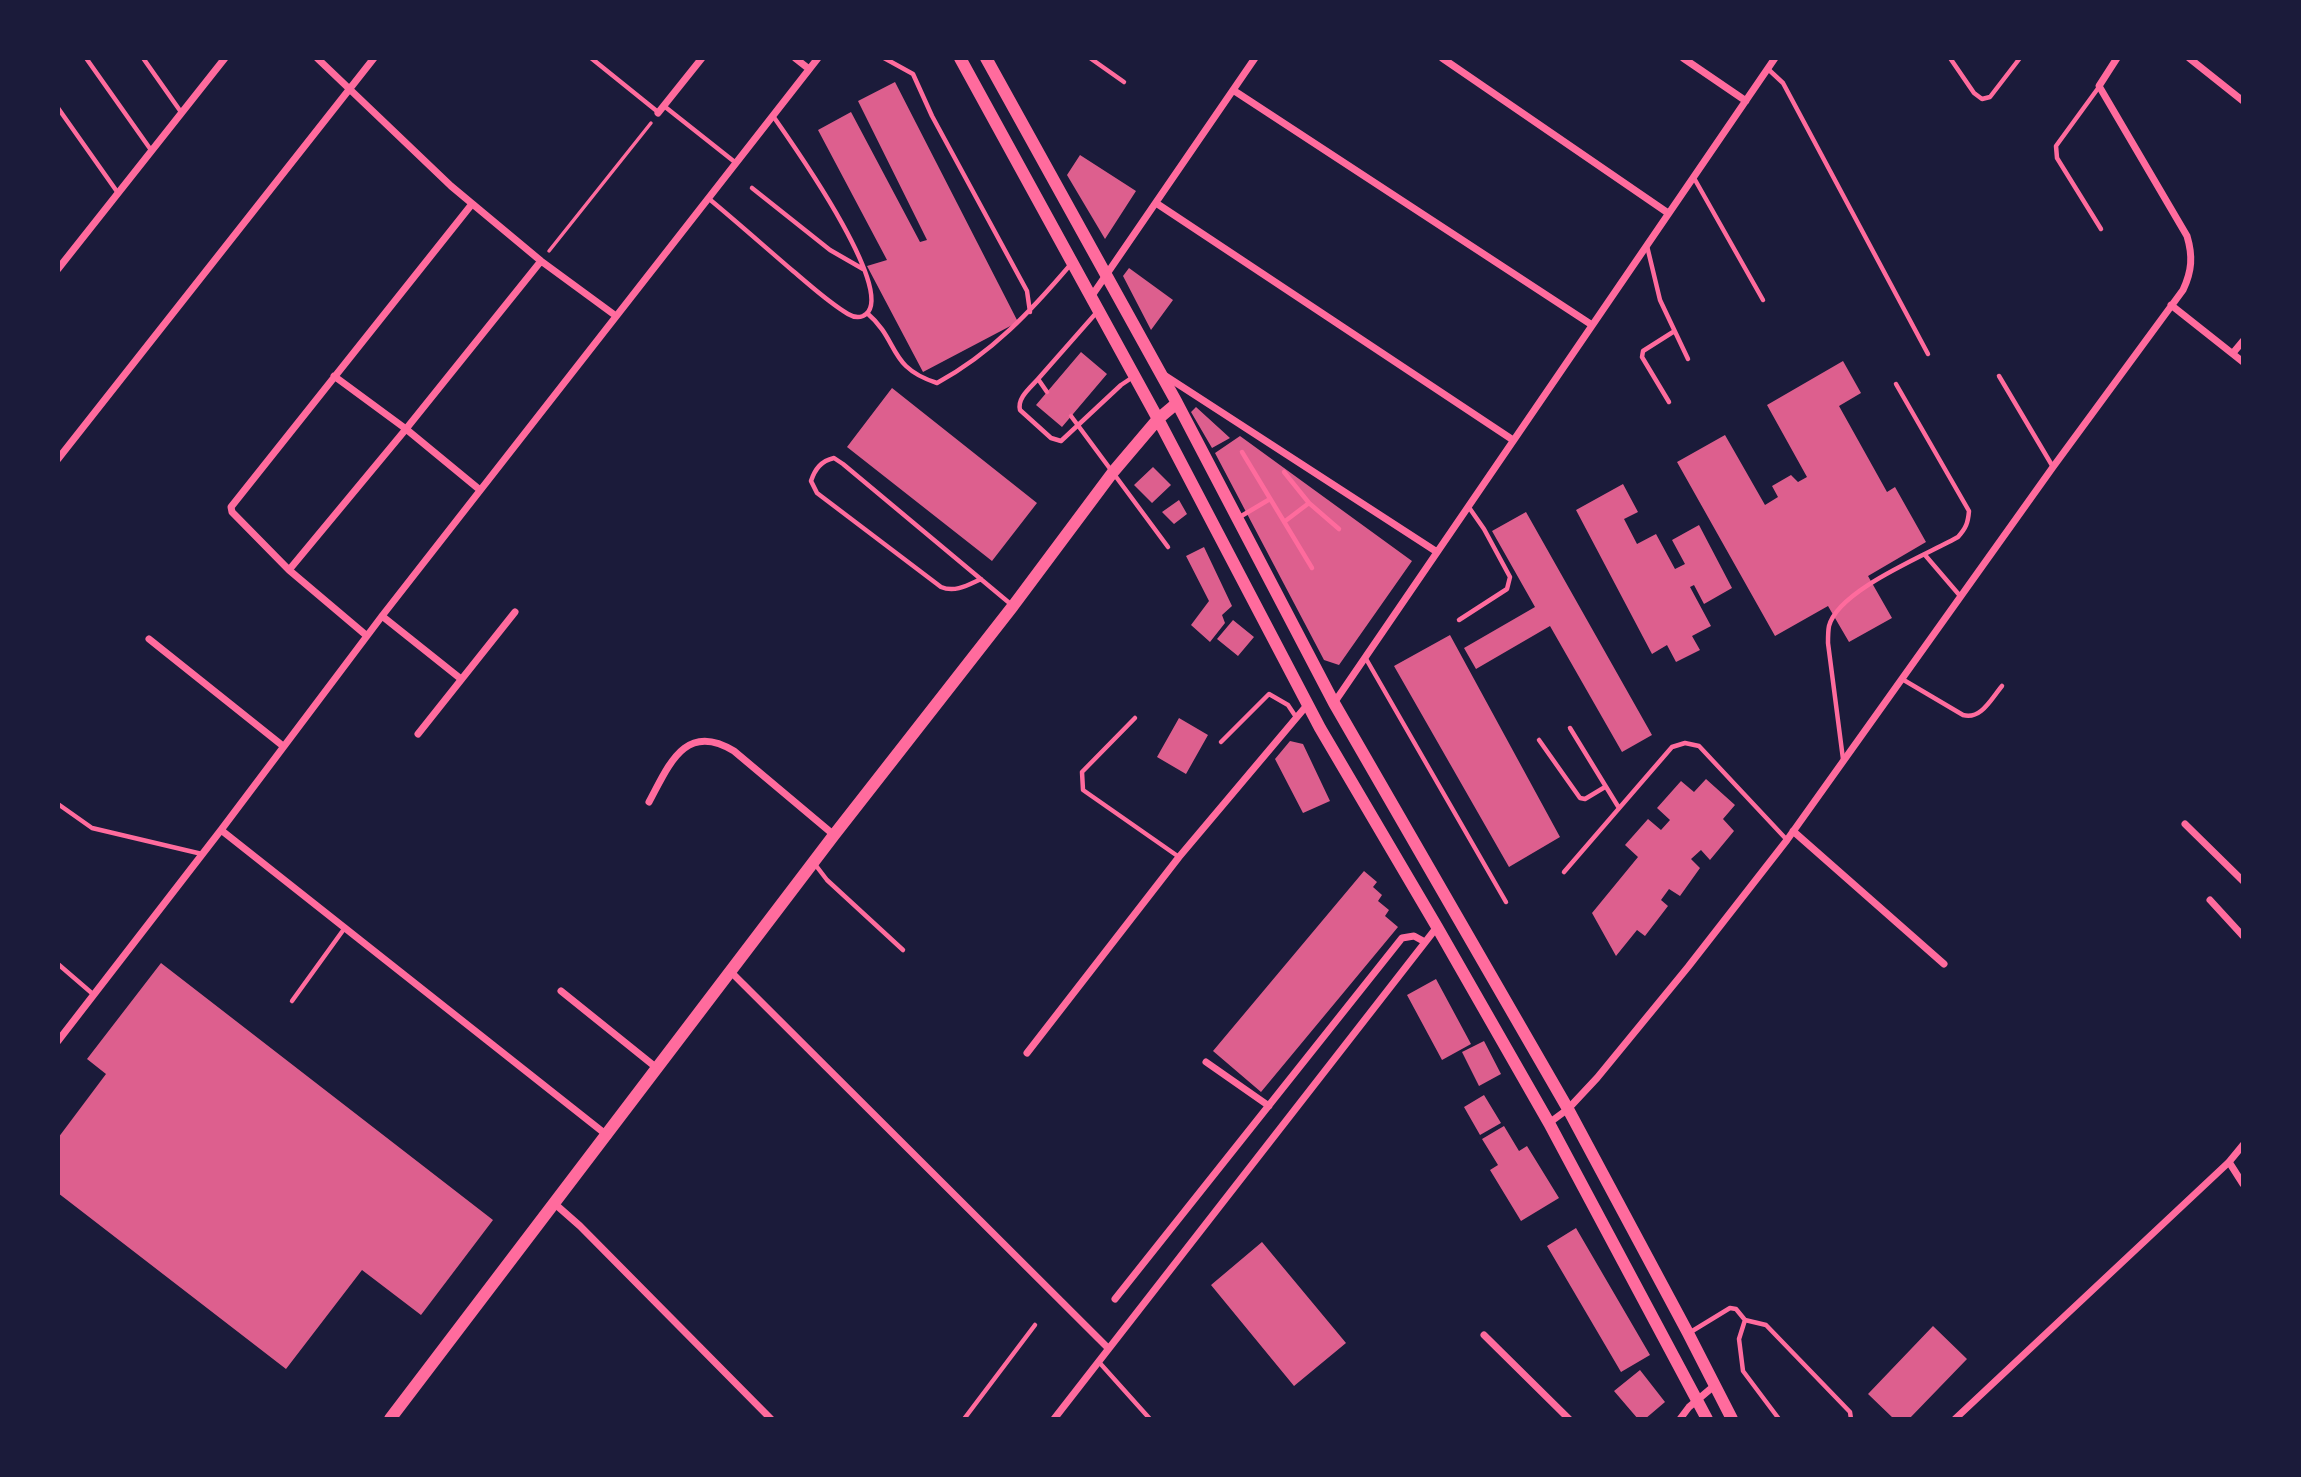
<!DOCTYPE html>
<style>
body{margin:0}
#map{position:relative;width:2301px;height:1477px;overflow:hidden;background:#1b1b3a;font-family:"Space Grotesk",sans-serif}
canvas{display:block}
.frame{position:absolute;inset:0;border:60px solid #1b1b3a;pointer-events:none}
</style>
<div id="map">
<canvas width="2301" height="1477"></canvas>
<div class="frame"></div>
</div>
<script>
const ctx = document.querySelector('canvas').getContext('2d');
ctx.lineJoin = 'round';
function fill(path, color) { ctx.fillStyle = color; ctx.fill(path, 'evenodd'); }
function strokePath(path, color, width, dash) { ctx.strokeStyle = color; ctx.lineWidth = width; ctx.lineCap = dash ? 'butt' : 'round'; ctx.setLineDash(dash || []); ctx.stroke(path); }
fill(new Path2D(`
 M895 82 1018 322 923 372 867 266 887 260 818 130 851 112 920 242 927 240 858 101Z
 M1080 155 1136 191 1105 239 1067 175Z
 M1129 268 1173 300 1151 330 1123 276Z
 M1081 352 1107 374 1062 427 1036 405Z
 M1843 361 1861 393 1839 406 1887 492 1895 487 1926 542 1868 576 1892 618 1849 642 1828 606 1775 636 1677 462 1725 435 1765 505 1778 497 1772 486 1791 475 1798 482 1807 477 1767 405Z
 M892 388 1037 503 992 561 847 447Z
 M1196 407 1230 438 1212 448 1191 412Z
 M1240 436 1412 561 1339 665 1324 660 1215 453Z
 M1153 467 1171 485 1152 503 1134 485Z
 M1623 484 1638 512 1624 519 1637 544 1656 534 1675 569 1685 564 1672 540 1699 525 1732 588 1704 604 1694 585 1690 587 1711 626 1692 636 1700 650 1676 662 1667 645 1652 654 1576 510Z
 M1179 500 1187 514 1174 524 1162 512Z
 M1526 512 1652 735 1622 752 1550 626 1476 669 1464 648 1535 607 1492 531Z
 M1204 547 1232 606 1222 615 1225 623 1210 642 1191 625 1209 601 1186 556Z
 M1233 620 1254 637 1238 656 1217 639Z
 M1450 635 1560 837 1509 867 1394 666Z
 M1179 718 1208 735 1186 774 1157 757Z
 M1290 741 1303 744 1330 801 1303 813 1275 759Z
 M1706 779 1735 805 1723 819 1734 831 1710 860 1701 850 1691 859 1700 868 1680 896 1669 889 1661 900 1668 906 1645 936 1637 930 1616 956 1592 913 1638 857 1625 845 1648 819 1661 830 1670 820 1657 808 1681 781 1694 792Z
 M1364 871 1377 882 1373 887 1382 895 1378 901 1389 910 1385 916 1398 927 1261 1092 1213 1051Z
 M161 963 493 1220 421 1315 362 1270 286 1369 58 1193V1138L106 1074 87 1059Z
 M1436 979 1471 1044 1442 1060 1407 995Z
 M1484 1041 1501 1074 1479 1086 1462 1052Z
 M1484 1095 1501 1123 1480 1135 1464 1107Z
 M1504 1126 1519 1151 1527 1146 1559 1198 1521 1221 1490 1170 1498 1165 1482 1139Z
 M1576 1228 1650 1355 1621 1372 1547 1246Z
 M1262 1242 1346 1343 1294 1386 1211 1285Z
 M1933 1326 1967 1359 1909 1419H1894L1868 1394Z
 M1640 1370 1665 1402 1645 1419H1638L1614 1391Z`), '#dd5f8e');
strokePath(new Path2D(`
 M549 251 651 123`), '#ff6b9d', 3.5);
strokePath(new Path2D(`
 M86 58 151 150
 M143 58 181 112
 M591 58 658 112
 M884 58 913 74 932 116 1027 291 1030 312
 M1090 58 1124 82
 M1950 58 1974 93 1982 99 1990 97 2020 58
 M1768 69 1783 83 1928 354
 M2099 87 2056 146 2057 158 2101 229
 M664 106 736 163
 M58 108 118 193
 M1694 178 1763 300
 M752 188 830 250 863 269
 M708 198C737 222 765 247 793 271 811 286 828 302 848 314 853 317 858 318 863 316 903 298 789 139 773 116
 M1647 246 1660 300 1688 359
 M867 313C900 341 887 367 937 383 992 353 1031 311 1071 264
 M1999 376 2053 467
 M1038 379C1030 388 1017 398 1020 410L1051 438 1061 441 1121 385 1133 377
 M1047 392 1038 379 1097 312
 M1669 402 1642 357 1643 351 1673 332
 M1071 416 1168 547
 M1242 452 1312 568
 M1284 472 1309 503 1339 529
 M1238 518 1270 499
 M1284 522 1309 503
 M1925 555 1961 597
 M981 579C968 585 955 593 941 587L817 493 811 481C815 469 821 461 834 458L843 464 1013 606
 M1459 620 1507 589 1510 577 1484 529 1468 506
 M1365 657 1506 902
 M1902 679 1963 715C1981 720 1991 699 2002 686
 M1135 718 1082 772 1083 790 1179 857
 M1570 728 1619 808
 M1539 740 1580 798 1585 799 1605 787
 M1221 742 1269 694 1288 705 1296 717
 M1843 759 1828 643C1828 638 1828 631 1829 626 1838 590 1926 555 1958 537 1966 528 1968 523 1969 511L1896 384
 M58 804 92 828 202 854
 M814 863 827 880 903 950
 M1564 872 1672 747 1685 743 1699 746 1787 840
 M58 964 94 995
 M292 1001 344 929
 M1745 1320 1739 1339 1743 1371 1779 1419
 M1689 1333 1730 1308 1736 1309 1745 1320 1766 1325 1850 1412 1851 1419
 M1098 1361 1150 1419
 M964 1419 1035 1325`), '#ff6b9d', 4.5);
strokePath(new Path2D(`
 M317 58 451 186 541 261 616 316
 M795 58 809 69
 M1442 58 1668 213
 M1683 58 1746 101
 M2189 58 2243 101
 M1233 90 1592 325
 M658 113 702 58
 M1156 203 1513 440
 M58 269 225 58
 M1091 297 1255 58
 M2171 305 2243 362
 M2233 353 2243 341
 M1164 375 1437 552
 M334 376 406 429 480 490
 M58 459 374 58
 M289 570 406 429 541 261
 M382 616 461 679
 M367 636 289 570 232 512 231 507 472 204
 M149 639 283 746
 M1334 703 1775 58
 M418 734 515 612
 M649 802C669 765 685 721 734 751L834 835
 M2185 824 2243 881
 M221 830 608 1136
 M1793 831 1944 964
 M2210 900 2243 936
 M731 972 1108 1348
 M561 991 658 1069
 M58 1041 221 830 382 616 818 58
 M1027 1053 1179 857 1308 704
 M1206 1062 1269 1106
 M1549 1123 1568 1109 1597 1078 1688 967 1787 840 2053 467 2183 290C2192 271 2193 256 2187 236L2099 86 2117 58
 M2229 1162 2243 1184
 M555 1204 580 1226 771 1419
 M1115 1299 1402 938 1414 936 1425 942
 M1484 1335 1569 1419
 M1054 1419 1437 927
 M1680 1419 1689 1407 1714 1386
 M1955 1419 2229 1162 2243 1145`), '#ff6b9d', 7);
strokePath(new Path2D(`
 M960 58 1158 419 1320 728 1437 927 1549 1123 1707 1419
 M986 58 1177 403 1334 703 1568 1109 1688 1333 1732 1419
 M390 1419 834 835 1013 606 1113 472 1158 419 1177 403`), '#ff6b9d', 12);
</script>
